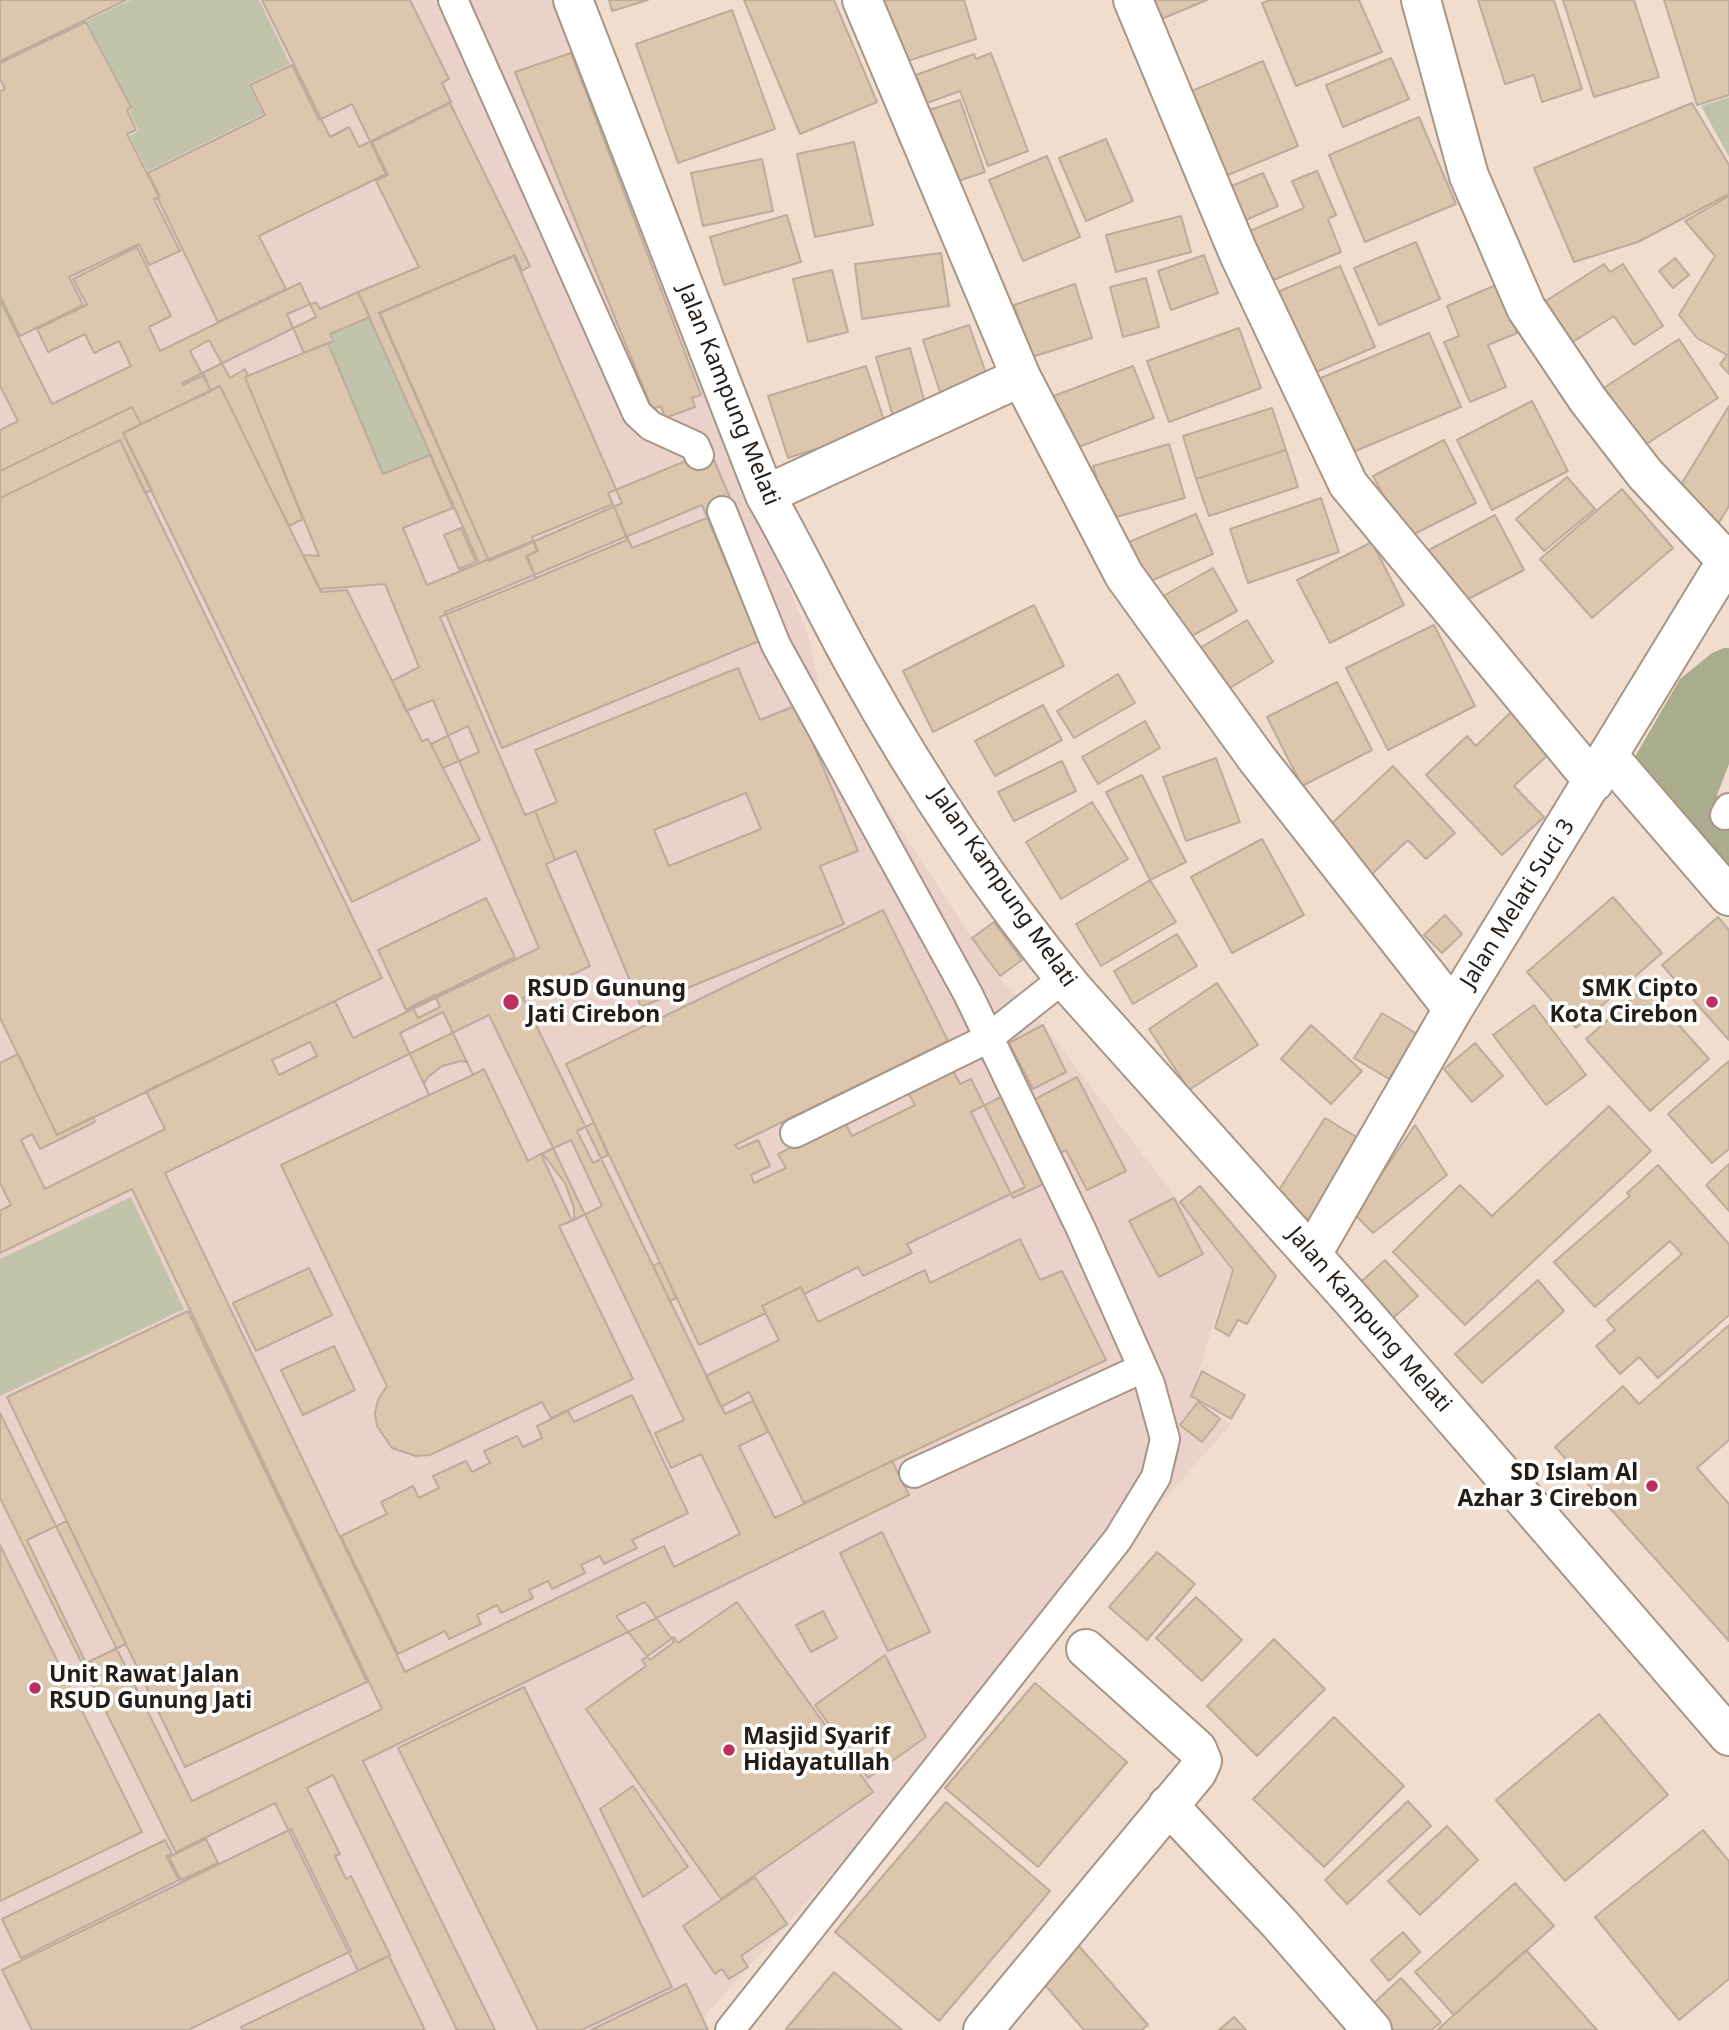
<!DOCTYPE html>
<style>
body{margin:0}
canvas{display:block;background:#f1ddce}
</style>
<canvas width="1729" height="2030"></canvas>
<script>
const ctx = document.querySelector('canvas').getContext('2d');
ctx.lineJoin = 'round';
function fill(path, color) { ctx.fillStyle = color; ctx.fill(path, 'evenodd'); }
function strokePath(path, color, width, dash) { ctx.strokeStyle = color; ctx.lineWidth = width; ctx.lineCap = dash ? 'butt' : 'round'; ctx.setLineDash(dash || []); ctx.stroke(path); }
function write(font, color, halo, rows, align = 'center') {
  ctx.font = font + ' "Noto Sans",sans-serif'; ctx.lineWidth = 7; ctx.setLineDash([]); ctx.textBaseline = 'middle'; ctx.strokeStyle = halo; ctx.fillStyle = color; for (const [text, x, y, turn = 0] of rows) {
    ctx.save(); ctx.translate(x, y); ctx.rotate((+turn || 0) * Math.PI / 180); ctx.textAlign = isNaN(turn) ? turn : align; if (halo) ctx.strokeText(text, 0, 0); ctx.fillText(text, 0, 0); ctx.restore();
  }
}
fill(new Path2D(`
 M0 0H556L810 641 825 716 998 977 1046 1028 1231 1270 1191 1396 1231 1424 789 1922 790 1925 779 1933 704 2017 706 2030H0Z`), '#ead1ca');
fill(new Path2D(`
 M131 0H259L290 64 248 84 263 114 148 171 130 136 139 131 129 110 132 108 87 21Z
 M1729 97V157L1701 106Z
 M370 318 430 455 383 473 329 344 335 341 332 334Z
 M131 1197 184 1309 0 1396V1259Z`), '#c1c3aa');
fill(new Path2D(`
 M1724 648H1729V764L1717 795 1729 813V869L1636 761V755L1680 679 1712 653Z`), '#aaac8e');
const building = new Path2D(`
 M0 0H126L0 61Z
 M262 0H410L449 79 442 83 451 102 359 147 349 127 330 137Z
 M609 0H648L612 11Z
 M744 0H834L877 102 800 134Z
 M878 0H964L976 39 898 64Z
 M1145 0H1207L1154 22Z
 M1270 0H1359L1382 52 1296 86 1262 3Z
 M1478 0H1554L1582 89 1542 102 1534 75 1505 84Z
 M1563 0H1634L1659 77 1594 97Z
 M1664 0H1729V95L1697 105Z
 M732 10 775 129 678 163 636 44Z
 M86 22 131 107 127 110 136 130 127 134 159 197 154 199 180 251 149 265 139 244 69 277 83 305 20 336 0 296V91L5 89 0 79V63Z
 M571 53 701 395 692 398 695 407 665 418 661 406 652 409 515 72Z
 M991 53 1028 151 988 166 960 91 927 103 916 75 974 54 976 59Z
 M1391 58 1409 99 1343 127 1326 85Z
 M1263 61 1298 146 1216 180 1180 96Z
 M292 65 319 120 352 104 386 174 259 236 286 289 218 322 158 199 160 197 148 173 265 115 250 85Z
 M960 100 985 172 949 184 923 112Z
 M450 103 530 266 522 271 515 255 379 313 488 559 479 563 358 292 419 267 376 181 388 175 372 142Z
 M1692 103 1729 165V194L1638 242 1574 262 1534 168Z
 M1419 117 1456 204 1365 242 1329 155Z
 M1106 139 1133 201 1086 221 1059 158Z
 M854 142 873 225 815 237 797 154Z
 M1047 156 1080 237 1023 261 989 180Z
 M762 159 773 211 703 226 691 173Z
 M1317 171 1336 215 1328 219 1341 252 1259 286 1238 236 1304 208 1292 181Z
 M1263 173 1278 206 1232 226 1217 192Z
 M1729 196V374L1720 364 1727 355 1697 338 1679 315 1715 256 1685 221Z
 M787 215 801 262 724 285 710 237Z
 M1181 216 1191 252 1116 272 1106 235Z
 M1416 242 1440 299 1379 325 1354 268Z
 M137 247 171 316 149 327 160 351 300 283 316 317 182 383 183 385 204 375 211 391 141 424 132 407 0 471V430L18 421 0 386V300L52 404 131 366 119 341 94 353 85 334 48 352 37 329 87 305 73 279Z
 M941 253 949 306 862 319 855 264Z
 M1204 255 1218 293 1171 310 1158 271Z
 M514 256 622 503 489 561 380 313Z
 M1675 258 1689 275 1673 288 1659 271Z
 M1604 264 1610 272 1623 264 1663 326 1634 345 1614 316 1560 350 1533 309Z
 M1340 266 1375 347 1302 378 1268 296Z
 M832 270 848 332 808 342 793 279Z
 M1146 278 1159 327 1123 337 1110 287Z
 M1075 284 1092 338 1032 357 1014 305Z
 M1496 285 1517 333 1488 345 1506 387 1470 402 1444 342 1459 336 1447 306Z
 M358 292 370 317 330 334 334 341 304 353 287 314 316 302 320 309Z
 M969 325 989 382 942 398 923 340Z
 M1239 328 1261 388 1169 422 1147 361Z
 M1429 333 1461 407 1348 454 1316 380Z
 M1679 339 1718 398 1637 450 1599 391Z
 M209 340 230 378 245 369 248 376 245 377 303 519 289 526 220 386 211 391 190 351Z
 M328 343 383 474 430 455 453 508 403 528 427 585 533 541 537 551 526 556 536 578 440 617 525 815 535 811 555 860 546 864 590 966 523 998 725 1414 753 1401 768 1432 739 1446 775 1518 892 1461 909 1495 363 1761 495 2030H457L333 1775 307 1788 340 1854 335 1856 346 1879 351 1876 390 1955 358 1971 275 1803 176 1852 174 1849 0 1498V1413L192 1801 382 1709 132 1189 0 1253V1211L11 1205 0 1183V1063L18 1054 57 1135 93 1117 95 1122 40 1149 32 1134 21 1140 45 1189 165 1129 146 1091 335 1001 353 1038 539 948 433 700 406 711 392 681 419 667 385 584 320 589 303 555 319 556 245 377ZM489 1015 684 1420 655 1433 671 1468 701 1454 740 1534 674 1567 664 1546 405 1672 165 1173ZM310 1042 317 1056 279 1075 272 1060Z
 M910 348 928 415 895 424 876 357Z
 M866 366 886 426 788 458 768 396Z
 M1133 366 1154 418 1071 450 1051 397Z
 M220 386 321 592 347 590 422 741 428 739 480 840 352 902 123 433Z
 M1532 401 1568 471 1492 510 1457 440Z
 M1729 406V506L1715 529 1671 501Z
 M132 407 141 424 123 433 152 490 145 493 120 440 0 498V471Z
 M1272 408 1286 450 1196 479 1183 436Z
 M120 440 382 978 57 1135 0 1018V498Z
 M1444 440 1476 503 1406 538 1373 476Z
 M1169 444 1185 498 1109 519 1093 466Z
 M1286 450 1298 487 1209 516 1196 479Z
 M710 451 734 507 632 548 608 493Z
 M1567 477 1595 509 1544 551 1516 519Z
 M1622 489 1673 548 1592 618 1540 559Z
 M1321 498 1339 552 1248 583 1230 529Z
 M613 504 627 540 536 578 527 556 538 551 532 537Z
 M702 505 759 641 502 748 445 612Z
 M1196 514 1213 554 1146 583 1129 542Z
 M1495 515 1524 570 1455 606 1427 551Z
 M461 528 476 562 459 569 444 535Z
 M1372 542 1404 605 1330 643 1297 580Z
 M1213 568 1237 611 1179 643 1156 600Z
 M1034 605 1064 666 933 732 903 671Z
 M1247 620 1273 662 1220 694 1195 651Z
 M1434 625 1475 706 1388 750 1346 668Z
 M738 668 760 720 797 705 858 851 820 866 844 924 641 1007 576 851 555 860 535 811 557 802 535 750ZM746 793 761 829 669 866 654 830Z
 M1118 674 1135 703 1074 738 1057 711Z
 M1337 682 1372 750 1302 786 1267 717Z
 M1043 705 1062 740 995 776 975 741Z
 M1511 712 1550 753 1514 786 1544 817 1502 855 1426 775 1467 736 1476 746Z
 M1145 721 1160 748 1098 784 1082 757Z
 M468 726 479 752 443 768 431 744Z
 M1216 758 1240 822 1186 841 1163 777Z
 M1062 761 1076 791 1014 821 998 792Z
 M1393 766 1455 833 1426 859 1408 840 1372 874 1328 827Z
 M1142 775 1186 862 1150 880 1106 792Z
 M1092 802 1128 859 1061 899 1026 842Z
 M1262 839 1304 915 1232 953 1191 877Z
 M1150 880 1176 922 1101 966 1076 924Z
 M1613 897 1662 953 1576 1028 1527 972Z
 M486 898 515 957 406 1010 378 950Z
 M883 910 948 1041 735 1145 738 1149 758 1140 770 1166 751 1175 754 1183 786 1168 778 1154 844 1121 852 1136 915 1105 907 1091 952 1069 960 1084 971 1079 1025 1187 907 1244 912 1253 863 1276 858 1267 804 1294 801 1287 762 1306 766 1313 699 1345 566 1064Z
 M1445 915 1462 934 1442 953 1424 935Z
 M1718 917 1729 930V1040L1662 965Z
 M994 922 1022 960 1000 976 972 938Z
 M1177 934 1197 966 1133 1004 1114 971Z
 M1217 983 1258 1045 1189 1090 1149 1029Z
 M1645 987 1709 1059 1650 1111 1586 1039Z
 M435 995 440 1007 418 1018 412 1006Z
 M1534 1005 1586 1075 1546 1105 1493 1035Z
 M443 1012 473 1075 429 1095 400 1033Z
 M1382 1013 1417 1034 1389 1079 1354 1058Z
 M1043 1025 1066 1072 1033 1089 1009 1043Z
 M1311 1025 1362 1071 1331 1104 1281 1059Z
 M1475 1043 1503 1076 1472 1102 1444 1069Z
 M461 1061 467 1062 473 1075 484 1069 528 1161 542 1153 565 1183 574 1208V1220L559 1226 633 1379 551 1418 542 1402 430 1455 416 1456 392 1448 377 1426 375 1413 378 1400 387 1386 281 1165 429 1095 424 1083 428 1077 442 1066Z
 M1729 1061V1149L1712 1163 1668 1114Z
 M1077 1077 1126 1171 1087 1190 1066 1150 1057 1155 1030 1102Z
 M1005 1095 1048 1182 1013 1198 971 1112Z
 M1609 1106 1651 1151 1465 1325 1393 1252 1460 1185 1492 1216Z
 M1325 1118 1360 1139 1309 1219 1274 1198Z
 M594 1123 608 1155 593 1163 577 1131Z
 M1415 1125 1447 1175 1373 1233 1354 1214Z
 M571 1140 602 1206 572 1221 541 1154Z
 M1729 1164V1211L1706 1185Z
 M1658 1165 1729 1244V1315L1658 1378 1639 1357 1620 1374 1596 1346 1615 1330 1607 1320 1682 1254 1670 1241 1595 1307 1554 1262 1630 1196 1627 1193Z
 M1200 1186 1276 1276 1247 1324 1238 1320 1229 1336 1215 1328 1233 1270 1180 1202Z
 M1174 1198 1203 1254 1159 1277 1129 1221Z
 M1020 1239 1040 1280 1062 1271 1106 1360 804 1503 749 1392 721 1407 706 1376 779 1340 762 1306 801 1287 818 1322 925 1270 930 1283Z
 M1385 1260 1418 1296 1385 1325 1353 1289Z
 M660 1262 676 1298 670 1301 653 1266Z
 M309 1268 332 1315 256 1351 233 1303Z
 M1538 1280 1564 1311 1482 1383 1455 1354Z
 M188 1311 367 1682 185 1767 7 1397Z
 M1729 1325V1440L1697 1468 1729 1504V1641L1555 1447 1623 1386 1639 1404Z
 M334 1346 355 1390 303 1415 281 1370Z
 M1202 1371 1245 1395 1231 1419 1191 1396Z
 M632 1395 688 1513 632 1540 637 1548 604 1564 600 1556 581 1565 585 1573 552 1589 548 1581 529 1590 533 1598 501 1613 497 1605 477 1615 481 1624 449 1639 445 1631 398 1654 341 1536 387 1514 381 1502 413 1486 419 1498 439 1488 433 1476 466 1461 472 1472 490 1463 484 1451 517 1436 523 1447 542 1438 537 1426 568 1411 574 1422Z
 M1198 1402 1220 1419 1202 1442 1180 1425Z
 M67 1521 126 1644 86 1663 27 1540Z
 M882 1532 930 1632 888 1651 840 1553Z
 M0 1545 142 1832 0 1901Z
 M1157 1552 1195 1584 1147 1640 1109 1607Z
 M1196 1597 1242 1640 1202 1681 1156 1638Z
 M645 1602 674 1642 650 1660 616 1616Z
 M737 1602 873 1792 721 1899 586 1709 646 1666 642 1660 674 1637 678 1643Z
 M823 1611 837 1638 811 1652 796 1625Z
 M1274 1639 1325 1689 1257 1756 1207 1706Z
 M885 1655 926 1737 868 1778 815 1705Z
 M1035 1683 1127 1762 1038 1867 945 1788Z
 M524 1687 672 1987 582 2030H538L398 1748Z
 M1599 1714 1668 1795 1565 1881 1496 1800Z
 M1334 1717 1404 1786 1324 1867 1253 1799Z
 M633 1786 688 1867 643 1897 600 1809Z
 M1408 1801 1431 1826 1347 1904 1325 1880Z
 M946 1802 1050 1891 939 2021 835 1932Z
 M1447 1826 1478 1860 1420 1915 1388 1881Z
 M291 1829 351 1951 188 2030H32L2 1970Z
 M1703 1830 1729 1861V1979L1679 2020 1595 1917Z
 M206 1839 218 1863 181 1880 169 1857Z
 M165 1840 172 1854 166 1856 179 1880 21 1958 2 1919Z
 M755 1877 787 1924 741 1956 748 1967 729 1979 722 1969 715 1974 683 1926Z
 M1515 1883 1554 1926 1454 2015 1415 1972Z
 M1403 1932 1420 1952 1389 1981 1371 1960Z
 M1078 1945 1148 2025 1142 2030H1084L1039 1978Z
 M1526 1950 1597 2030H1437Z
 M389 1956 425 2030H243L241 2027Z
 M834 1972 902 2030 786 2029Z
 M1401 1978 1441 2022 1432 2030H1381L1364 2012Z
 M686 1984 708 2030H591Z
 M1234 2017 1246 2030H1219Z`);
fill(building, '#dcc6ad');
strokePath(building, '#bbac9b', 2);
const lane = new Path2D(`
 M453 0 637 413 651 426 695 446 699 455
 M722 511 776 645 968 994 1081 1229 1150 1384 1165 1439 1156 1477 1118 1539 730 2030
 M1725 815 1729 808
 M795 1133 987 1039 1064 978
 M914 1473 1143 1368`);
const street = new Path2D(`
 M573 0 765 495C798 552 825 611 857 668 919 780 993 891 1074 990L1351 1299 1729 1736
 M862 0 1021 377 1124 575 1257 759 1453 1009
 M1133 0 1238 252 1348 484 1594 782
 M1421 0 1469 176 1526 308 1588 400 1645 474 1727 561
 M765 495 1021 377
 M1609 757 1729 896
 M1312 1254 1453 1009 1729 557
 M1168 1805 1279 1923 1372 2030
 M983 2030 1197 1772 1202 1761 1197 1749 1086 1649`);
strokePath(lane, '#a79586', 32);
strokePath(street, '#a79586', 42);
strokePath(lane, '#fff', 28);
strokePath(street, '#fff', 38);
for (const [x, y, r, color] of [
 [511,1002,9,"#bd2f5f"],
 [1712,1002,7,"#bd2f5f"],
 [1652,1486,7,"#bd2f5f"],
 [35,1688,7,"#bd2f5f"],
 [729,1750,7,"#bd2f5f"]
]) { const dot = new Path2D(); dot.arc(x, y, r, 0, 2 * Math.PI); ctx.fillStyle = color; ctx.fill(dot); strokePath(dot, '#fff', 2.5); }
write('23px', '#241d17', '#fff', [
 ["Jalan Kampung Melati",728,395,68],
 ["Jalan Kampung Melati",1003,888,55],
 ["Jalan Melati Suci 3",1518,904,-58],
 ["Jalan Kampung Melati",1369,1320,49]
]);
write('bold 23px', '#241d17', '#fff', [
 ["RSUD Gunung",527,989],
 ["Jati Cirebon",527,1015],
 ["SMK Cipto",1698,989,"right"],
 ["Kota Cirebon",1698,1015,"right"],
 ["SD Islam Al",1638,1473,"right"],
 ["Azhar 3 Cirebon",1638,1499,"right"],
 ["Unit Rawat Jalan",49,1675],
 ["RSUD Gunung Jati",49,1701],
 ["Masjid Syarif",743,1737],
 ["Hidayatullah",743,1763]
], 'left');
</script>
